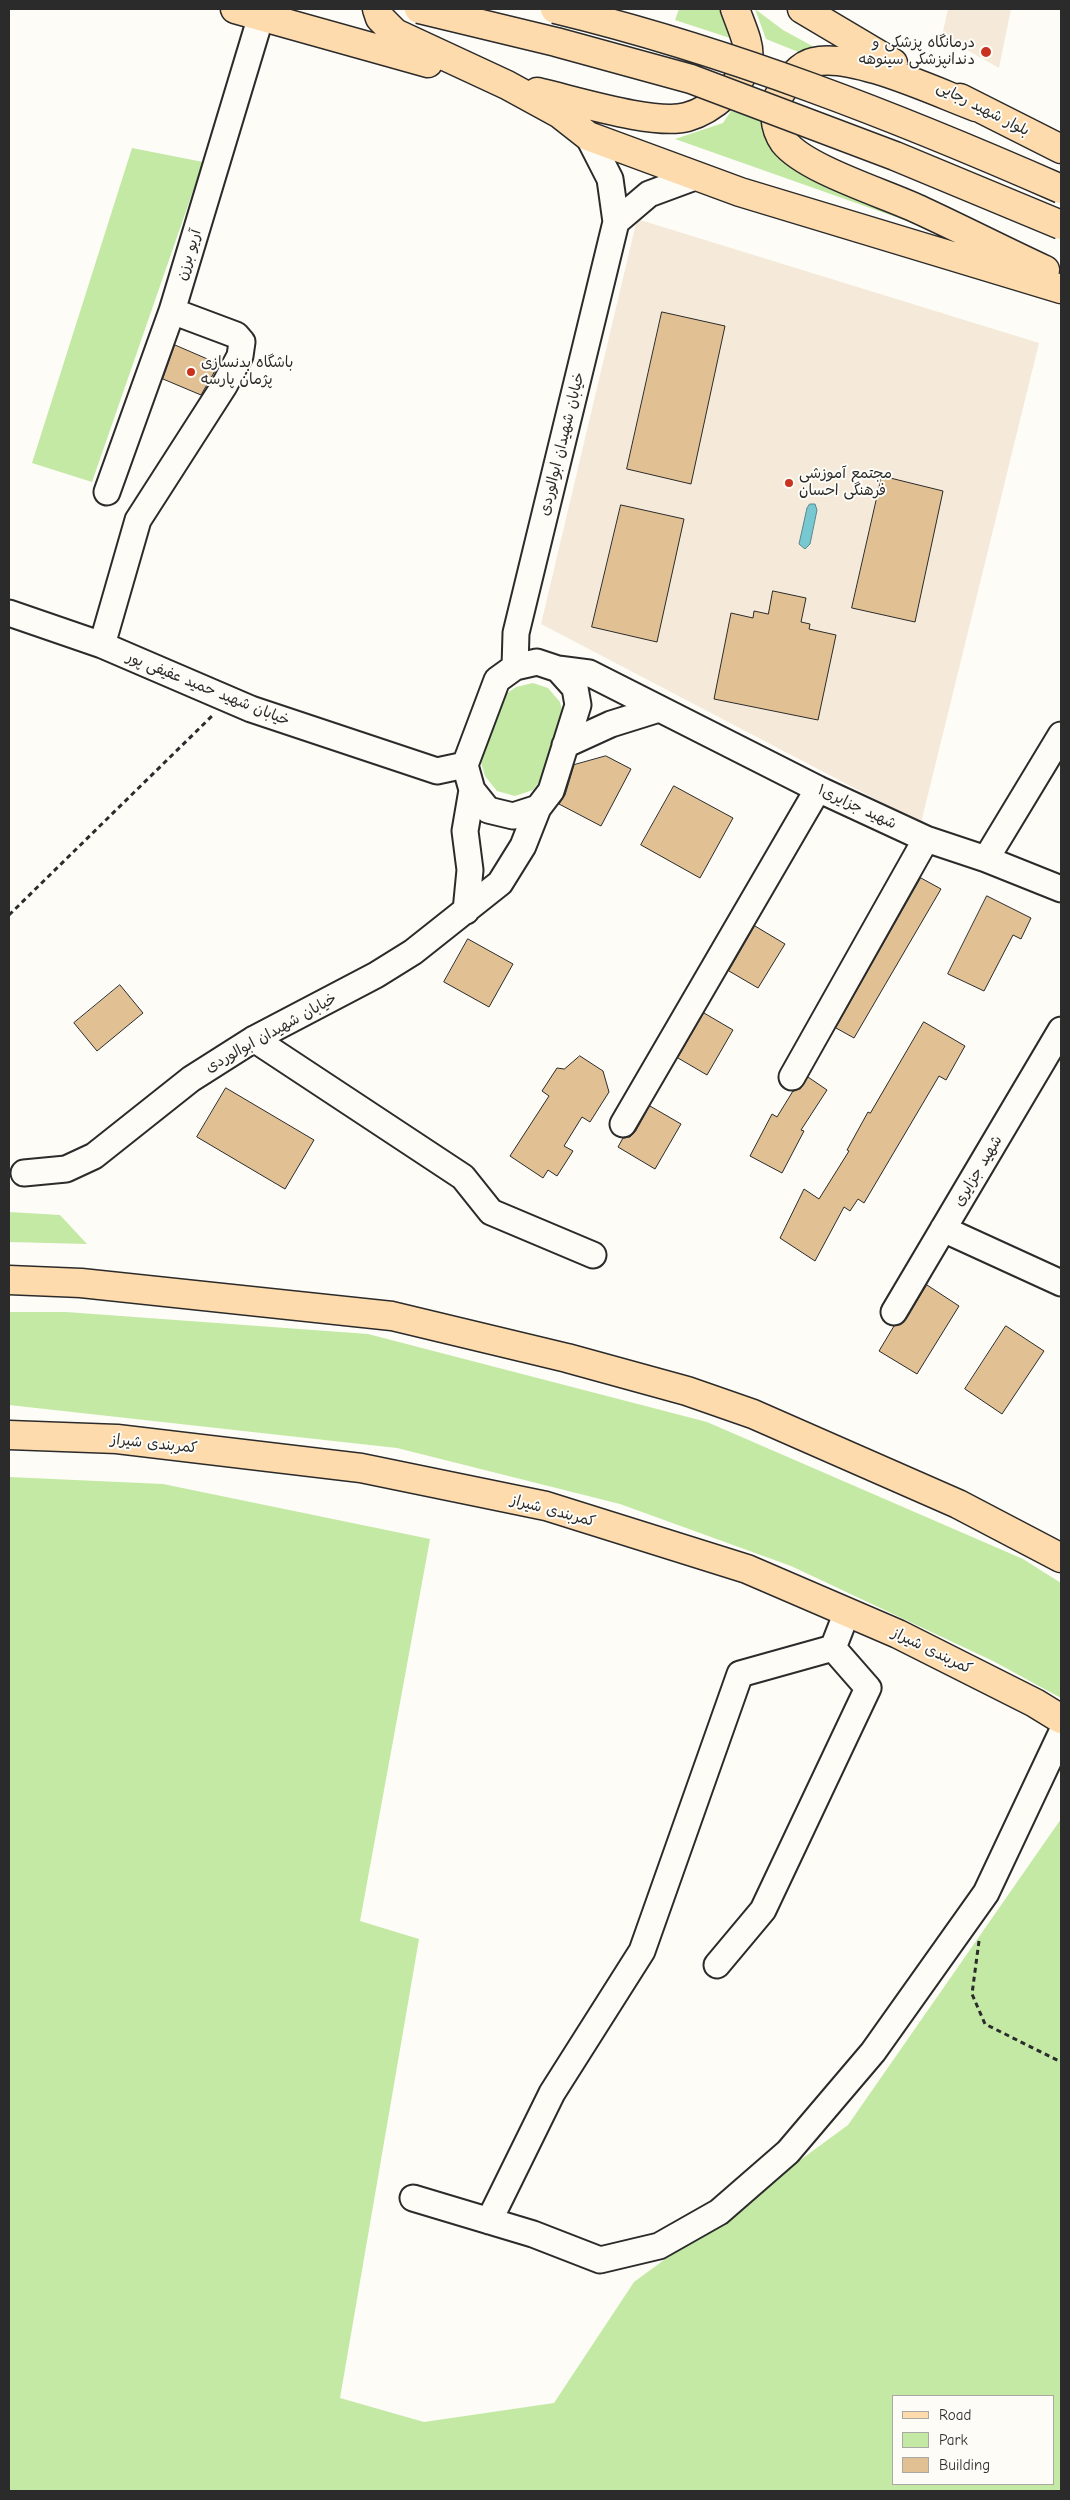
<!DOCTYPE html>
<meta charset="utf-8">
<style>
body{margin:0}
#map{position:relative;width:1070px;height:2500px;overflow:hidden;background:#fdfcf7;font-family:"Comic Neue",sans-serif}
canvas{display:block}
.frame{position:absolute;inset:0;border:10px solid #2b2b2b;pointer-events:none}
.legend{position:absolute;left:892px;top:2395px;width:162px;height:90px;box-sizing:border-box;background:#fdfcf7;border:1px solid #a9a8a5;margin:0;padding:6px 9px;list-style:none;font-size:15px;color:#2b2b2b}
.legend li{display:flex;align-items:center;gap:10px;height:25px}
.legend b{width:25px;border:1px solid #a9a8a5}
</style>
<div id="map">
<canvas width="1070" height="2500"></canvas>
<div class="frame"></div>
<ul class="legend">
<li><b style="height:6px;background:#fedbac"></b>Road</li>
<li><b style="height:14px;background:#c3e9a4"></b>Park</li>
<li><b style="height:14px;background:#e1c194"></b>Building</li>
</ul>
</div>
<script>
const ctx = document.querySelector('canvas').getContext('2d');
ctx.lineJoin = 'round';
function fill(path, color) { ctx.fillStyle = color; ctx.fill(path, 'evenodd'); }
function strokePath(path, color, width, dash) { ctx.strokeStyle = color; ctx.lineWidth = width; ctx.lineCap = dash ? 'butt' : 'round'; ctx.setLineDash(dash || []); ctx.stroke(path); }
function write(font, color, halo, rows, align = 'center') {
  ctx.font = font + ' "Comic Neue","Playpen Sans Arabic",sans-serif'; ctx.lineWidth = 4; ctx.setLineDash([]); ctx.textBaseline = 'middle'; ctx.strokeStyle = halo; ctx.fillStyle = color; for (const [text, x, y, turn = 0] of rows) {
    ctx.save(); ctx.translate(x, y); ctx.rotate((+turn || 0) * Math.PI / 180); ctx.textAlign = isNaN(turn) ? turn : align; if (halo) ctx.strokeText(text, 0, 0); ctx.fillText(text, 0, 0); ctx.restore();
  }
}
fill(new Path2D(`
 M948 9H1011L999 68 942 36Z
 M637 219 1039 343 921 823 541 624Z`), '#f5ead9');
fill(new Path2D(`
 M679 9H719L730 38 675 20Z
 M755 9 783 30 814 47 806 55 766 39Z
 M731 111 762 117 941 233 675 139 723 123Z
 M132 148 203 162 92 482 32 463Z
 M533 683 548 688 560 702 563 714 543 777 533 790 515 796 497 791 485 776 480 759 503 696 516 687Z
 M9 1212 60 1215 87 1244 9 1242Z
 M9 1312H66L368 1334 707 1422 1023 1559 1061 1583V1698L993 1661 791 1566 620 1504 397 1448 9 1405Z
 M9 1477 163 1484 430 1539 360 1921 419 1939 340 2398 424 2422 554 2403 634 2282 848 2125 1061 1819V2491H9ZM894 2396H1054V2484H894Z`), '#c3e9a4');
const water = new Path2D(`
 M810 504H815L817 510 810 544 805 549 799 544 807 508Z`);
fill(water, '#77c8d0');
strokePath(water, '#59898e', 1);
const building = new Path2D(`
 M662 312 725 326 691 484 627 469Z
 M175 345 219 364 201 395 163 379Z
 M882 476 943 491 915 622 852 608Z
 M621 505 684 519 657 642 592 627Z
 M773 591 806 598 801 622 810 624 809 629 836 635 818 720 714 699 731 613 753 618 754 611 768 614Z
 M606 756 631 769 601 826 559 804 565 795 574 765Z
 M674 786 733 818 700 878 641 845Z
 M921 878 941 889 854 1038 836 1028Z
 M987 896 1031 918 1021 939 1013 935 984 991 948 974Z
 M755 926 785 944 758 988 729 971Z
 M468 939 513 964 489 1007 444 982Z
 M120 985 143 1013 97 1051 74 1023Z
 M704 1013 733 1030 707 1075 678 1058Z
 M924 1022 965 1046 946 1080 939 1076 864 1203 858 1199 850 1211 844 1207 815 1261 780 1238 804 1189 819 1199 849 1151 847 1150 868 1112 870 1113Z
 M580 1056 603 1071 609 1092 590 1122 582 1117 564 1146 573 1151 557 1176 548 1170 543 1178 510 1156 549 1096 542 1091 557 1068 564 1069Z
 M808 1077 827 1090 801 1130 804 1131 782 1173 750 1156 772 1114 777 1117 793 1091 800 1089Z
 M226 1088 314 1140 285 1189 197 1137Z
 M650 1106 681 1124 655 1169 618 1147 623 1138 630 1137 635 1132Z
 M927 1285 959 1306 917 1374 879 1351 894 1326 901 1324 906 1319Z
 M1006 1326 1044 1351 1002 1414 965 1389Z`);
fill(building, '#e1c194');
strokePath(building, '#2b2b2b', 1);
const minor = new Path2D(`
 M616 222 649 194 695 177
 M107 492 172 311 261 16
 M9 613 102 645 251 709 437 771 465 765
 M102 645 138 520 224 386 240 356 242 342 236 335 172 311
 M537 662 558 669 575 688 578 705 551 791 538 808 513 816 488 810 472 790 465 765 497 680 515 667Z
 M515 667 516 633 616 222 610 179 588 136
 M558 669 589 673 818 789 926 839 986 859 1061 889
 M565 745 611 724 659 709
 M986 859 1061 735
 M466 911 470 870 465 831 472 790
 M254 1039 463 1177 491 1212 593 1255
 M792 1077 926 839
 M623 1124 818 789
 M24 1173 66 1169 94 1156 191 1079 254 1039 376 975 413 952 500 883 523 846 538 808
 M943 1229 1061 1283
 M894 1312 1061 1030
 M717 1965 763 1910 868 1688 833 1648 847 1612
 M413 2198 533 2234 600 2260 659 2246 719 2212 788 2152 873 2052 986 1893 1061 1734
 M489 2221 552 2093 642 1951 740 1674 833 1648`);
const major = new Path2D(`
 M235 9 428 63
 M377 9 380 18 395 33 507 85 560 114 588 136 740 192 1061 289
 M802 9 893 63
 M537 92C573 100 655 126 687 117 702 113 715 104 726 94 760 62 749 47 735 9
 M960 98 1061 149
 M976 107C938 93 852 52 814 62 800 65 789 80 781 92 772 106 774 128 784 142 806 170 887 194 922 211 963 230 1004 251 1045 270`);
const highway = new Path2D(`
 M9 1280 81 1283 392 1316 567 1358 687 1391 753 1414 958 1504 1061 1558
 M9 1435 117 1439 361 1468 546 1506 747 1569 898 1634 1035 1703 1061 1719`);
strokePath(minor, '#2b2b2b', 29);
strokePath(major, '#2b2b2b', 31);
strokePath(highway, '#2b2b2b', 31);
strokePath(new Path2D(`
 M9 915 212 716
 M979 1941 972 1994 985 2024 1061 2062`), '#2b2b2b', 3, [5, 4]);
strokePath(minor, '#fdfcf7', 25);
strokePath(major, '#fedbac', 28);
strokePath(highway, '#fedbac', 28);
const majorBridge = new Path2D(`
 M419 9 556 42 691 79 895 156 1061 225
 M555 9C729 51 897 117 1061 189`);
strokePath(majorBridge, '#2b2b2b', 31, []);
strokePath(majorBridge, '#fedbac', 28);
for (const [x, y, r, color] of [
 [986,52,6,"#c8321e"],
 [191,372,5,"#c8321e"],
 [789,483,5,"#c8321e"]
]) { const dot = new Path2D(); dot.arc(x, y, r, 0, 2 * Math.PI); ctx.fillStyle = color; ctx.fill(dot); strokePath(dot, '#fdfcf7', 2); }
write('15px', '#2b2b2b', '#fdfcf7', [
 ["درمانگاه پزشکی و",975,43,"right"],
 ["دندانپزشکی سینوهه",975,60,"right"],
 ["باشگاه بدنسازی",201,363],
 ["پژمان پارسه",201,380],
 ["مجتمع آموزشی",799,474],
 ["فرهنگی احسان",799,491]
], 'left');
write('15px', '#2b2b2b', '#fdfcf7', [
 ["بلوار شهید رجایی",983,109,27],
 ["آریو برزن",189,255,-73],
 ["خیابان شهیدان ابوالوردی",562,444,-76],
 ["خیابان شهید حمید عفیفی پور",208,689,22],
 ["شهید جزایری۱",857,807,25],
 ["خیابان شهیدان ابوالوردی",271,1033,-29],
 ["شهید جزایری",978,1171,-59],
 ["کمربندی شیراز",154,1444,6],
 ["کمربندی شیراز",553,1511,15],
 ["کمربندی شیراز",932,1651,26]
]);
</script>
